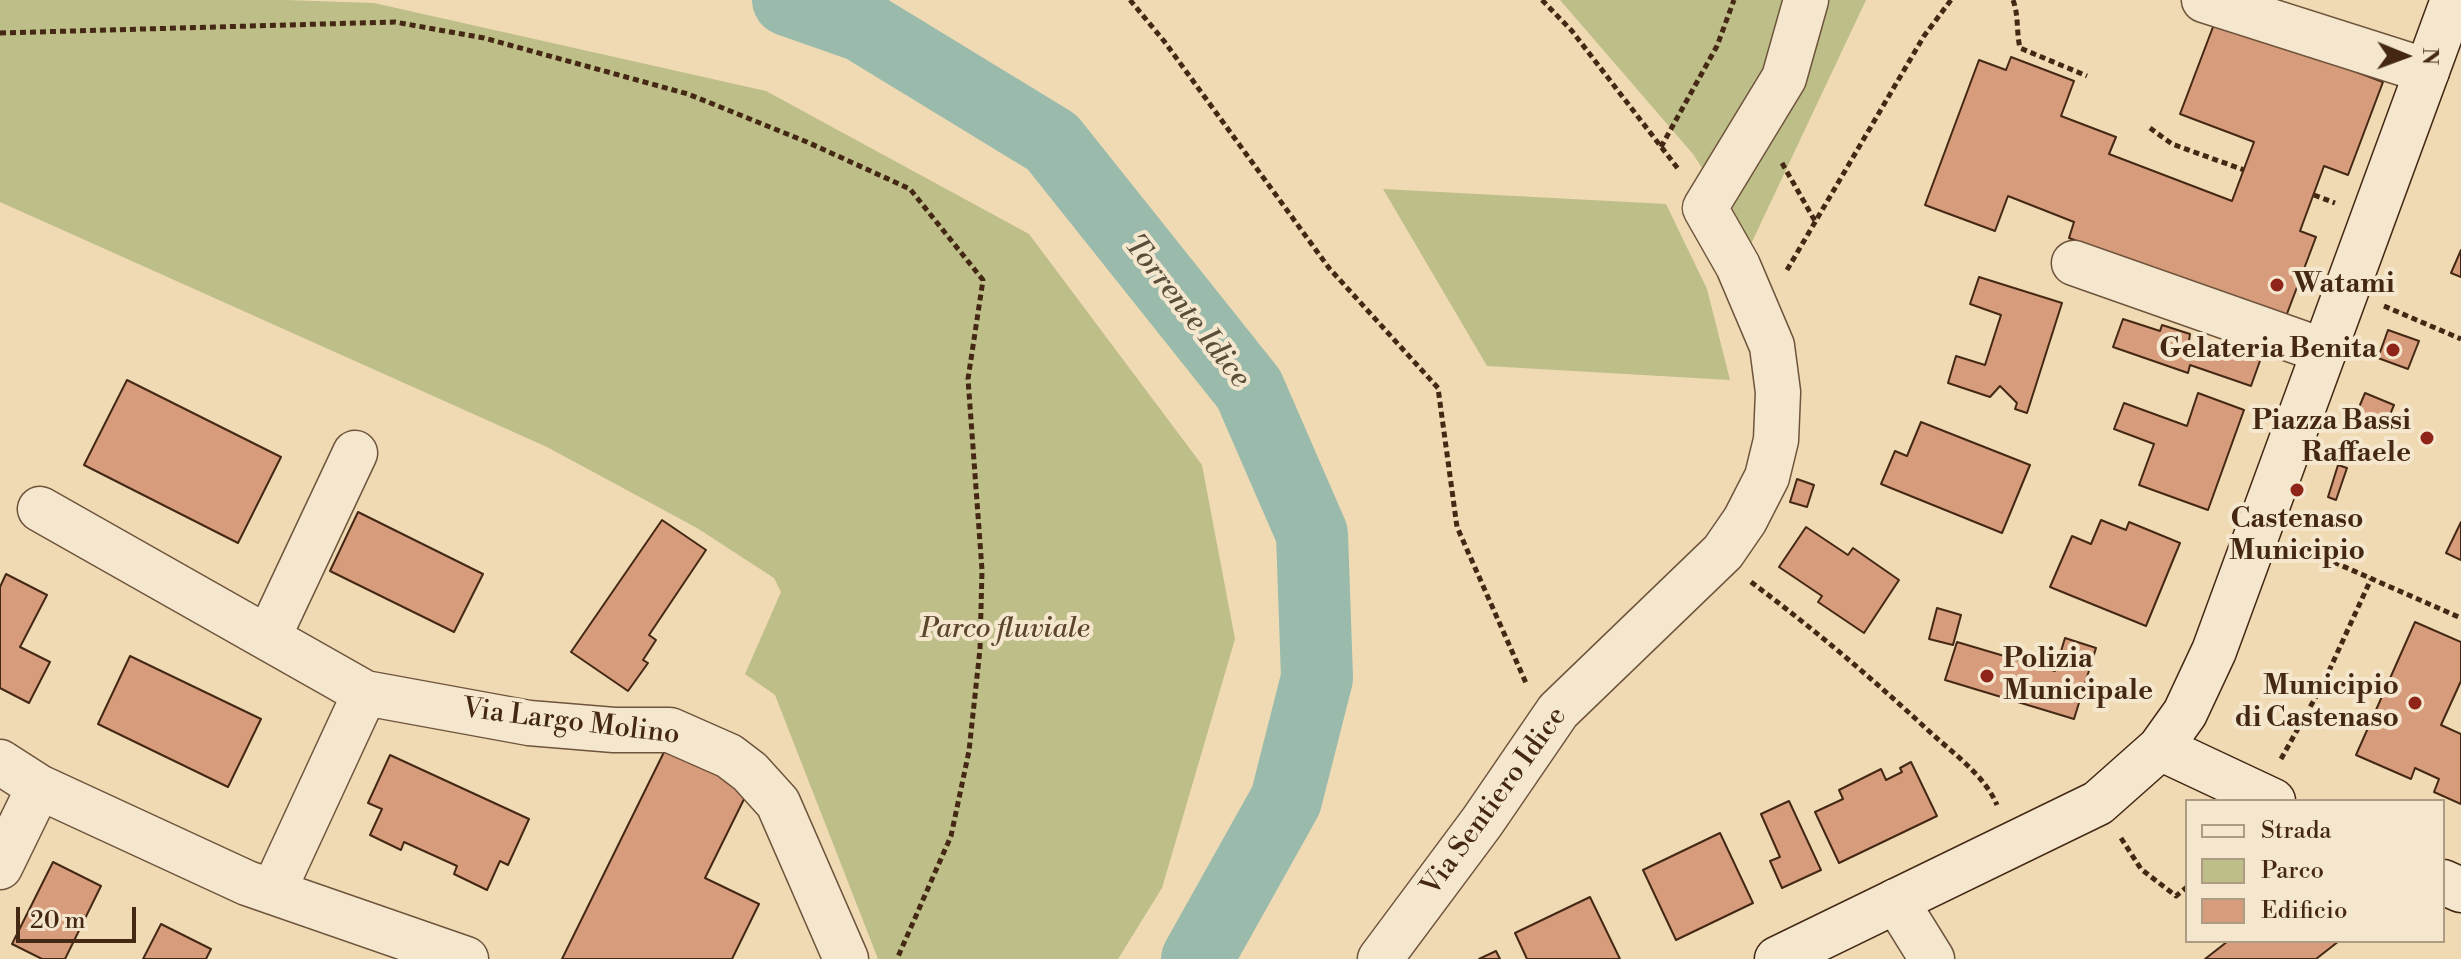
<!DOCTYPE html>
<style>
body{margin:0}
#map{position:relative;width:2461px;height:959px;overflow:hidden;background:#efdab3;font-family:"Libre Bodoni",serif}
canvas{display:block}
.legend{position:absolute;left:2185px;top:799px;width:260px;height:144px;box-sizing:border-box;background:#f5e7ce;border:2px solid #ae9b84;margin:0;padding:10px 14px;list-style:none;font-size:24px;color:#442814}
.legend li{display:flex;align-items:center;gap:16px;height:40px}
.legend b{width:40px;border:2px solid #ae9b84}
.north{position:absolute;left:2365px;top:16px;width:80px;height:80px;-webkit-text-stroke:6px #f5e7ce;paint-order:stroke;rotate:91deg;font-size:22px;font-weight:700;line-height:32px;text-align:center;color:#442814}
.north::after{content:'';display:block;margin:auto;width:28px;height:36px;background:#442814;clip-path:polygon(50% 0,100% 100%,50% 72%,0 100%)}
.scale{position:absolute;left:16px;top:907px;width:120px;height:36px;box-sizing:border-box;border:4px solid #442814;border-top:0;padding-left:10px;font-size:24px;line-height:28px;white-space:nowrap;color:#442814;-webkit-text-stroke:6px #f5e7ce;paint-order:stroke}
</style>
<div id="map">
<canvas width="2461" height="959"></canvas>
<ul class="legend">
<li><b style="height:10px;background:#f5e7ce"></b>Strada</li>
<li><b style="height:22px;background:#bebe89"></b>Parco</li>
<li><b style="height:22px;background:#d79c7b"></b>Edificio</li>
</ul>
<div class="north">N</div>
<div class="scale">20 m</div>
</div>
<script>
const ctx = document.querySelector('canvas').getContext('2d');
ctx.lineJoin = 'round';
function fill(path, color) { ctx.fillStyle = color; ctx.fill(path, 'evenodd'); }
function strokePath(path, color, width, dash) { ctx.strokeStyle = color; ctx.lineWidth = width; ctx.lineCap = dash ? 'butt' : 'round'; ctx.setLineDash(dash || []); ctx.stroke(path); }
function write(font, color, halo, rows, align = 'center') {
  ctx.font = font + ' "Libre Bodoni",serif'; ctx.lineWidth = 8; ctx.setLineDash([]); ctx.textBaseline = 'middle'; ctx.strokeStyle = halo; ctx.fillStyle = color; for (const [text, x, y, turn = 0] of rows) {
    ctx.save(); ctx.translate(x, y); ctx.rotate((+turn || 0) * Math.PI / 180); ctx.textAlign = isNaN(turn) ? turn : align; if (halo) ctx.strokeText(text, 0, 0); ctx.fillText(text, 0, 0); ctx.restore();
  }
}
fill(new Path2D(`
 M0 0H285L374 3 766 91 1029 234 1202 465 1235 639 1162 888 1118 959H878L775 695 745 674 781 592 774 578 697 528 547 447 0 202Z
 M1560 0H1866L1751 244 1693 154Z
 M1383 189 1666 204 1707 289 1730 380 1487 366Z`), '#bebe89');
strokePath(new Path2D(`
 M788 0 862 26 1052 142 1249 389 1312 534 1317 678 1286 800 1197 959`), '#9abbac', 72);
const building = new Path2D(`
 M2216 19 2383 82 2348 175 2324 166 2300 231 2316 237 2285 319 2069 238 2074 222 2008 196 1995 231 1925 205 1979 60 2006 70 2011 57 2074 81 2061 116 2116 137 2109 154 2232 201 2254 142 2180 114Z
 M2461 250V277L2451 273Z
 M1979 277 2062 303 2027 413 2015 409 2017 403 2000 386 1990 397 1948 383 1956 356 1985 365 2001 315 1970 304Z
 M2123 319 2160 331 2162 325 2190 334 2189 341 2212 349 2215 342 2261 358 2251 386 2190 365 2188 373 2113 347Z
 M2388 330 2419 341 2408 369 2378 358Z
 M127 380 281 457 238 543 84 465Z
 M2198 393 2244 410 2208 510 2139 485 2154 444 2114 429 2124 403 2187 426Z
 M2365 393 2394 405 2384 429 2355 417Z
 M1921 422 2030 465 2002 533 1881 484 1895 451 1907 456Z
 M2338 465 2347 468 2336 500 2328 497Z
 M1797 479 1814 485 1807 507 1790 502Z
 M358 512 483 574 454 632 330 571Z
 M662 520 706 550 649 635 656 640 643 660 648 663 628 691 571 652Z
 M2101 520 2126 530 2129 522 2180 543 2146 626 2050 587 2072 536 2091 544Z
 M2461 522V560L2446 553Z
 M1806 527 1848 555 1853 548 1899 580 1864 633 1818 602 1822 596 1779 567Z
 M6 574 47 595 20 647 50 662 29 703 0 688V587Z
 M1937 608 1961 615 1953 645 1929 639Z
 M2415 622 2461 642V681L2441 725 2461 734V804L2434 792 2439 779 2415 768 2411 779 2356 755Z
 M2065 638 2096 648 2074 719 1945 680 1957 642 2055 671Z
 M130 656 261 719 228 787 98 724Z
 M667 746 750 787 705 878 759 904 732 959H562Z
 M390 755 529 819 508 865 500 861 487 890 454 874 457 866 404 842 401 850 370 835 382 809 368 803Z
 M1911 762 1937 816 1839 863 1815 812 1843 799 1839 790 1881 769 1886 780 1902 772 1900 768Z
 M1789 801 1821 870 1782 888 1770 861 1780 857 1761 814Z
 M1720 833 1753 903 1676 940 1643 870Z
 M53 862 101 886 65 959H42L12 944Z
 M1590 897 1620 959H1527L1515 933Z
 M161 924 211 949 206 959H143Z
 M2228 941H2339L2316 959H2205Z
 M1496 951 1500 959H1479Z`);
fill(building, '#d79c7b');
strokePath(building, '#442814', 2);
const street = new Path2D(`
 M2204 0 2427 71
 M2074 263 2324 351
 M40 509 365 693
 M268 638 355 453
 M0 762 39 787 247 883 466 959
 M0 867 39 787
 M273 892 365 693 529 723 614 730H670L729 756 750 772 778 803 846 959
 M1896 901 1932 959
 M1380 959 1482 822 1558 711 1723 552 1745 520 1767 477 1776 440 1778 392 1772 346 1738 266 1705 208 1784 78 1806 0`);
const secondary = new Path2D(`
 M2160 748 2273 801
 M2443 882 2461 890
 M1777 959 2098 803 2160 748 2185 713 2214 651 2453 0`);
strokePath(street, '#6f543c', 47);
strokePath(secondary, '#442814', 47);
strokePath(new Path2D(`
 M1130 0 1164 41 1329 268 1438 388 1457 527 1526 683
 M1542 0 1572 31 1679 170
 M2013 0C2019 16 2016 31 2020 48L2087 76
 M0 33 395 22 484 38 688 94 807 142 910 189 983 280 968 379 982 570 980 649 969 751 951 836 897 959
 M2150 128 2172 144 2244 170
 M1661 147 1717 46 1734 0
 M1782 163 1815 221
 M2314 195 2335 203
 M1787 270 1924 36 1951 0
 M2384 306 2461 339
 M2297 546 2461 618
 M1751 582C1814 629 1873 679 1931 733 1954 754 1985 776 1997 805
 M2281 759 2323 684 2371 579
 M2121 838 2141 869 2176 896 2187 887`), '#442814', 5, [6, 4]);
strokePath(street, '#f5e7ce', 44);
strokePath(secondary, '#f5e7ce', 44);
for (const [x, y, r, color] of [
 [2277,285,8,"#8f2418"],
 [2393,350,8,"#8f2418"],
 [2427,438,8,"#8f2418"],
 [2297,490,8,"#8f2418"],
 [1987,676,8,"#8f2418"],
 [2415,703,8,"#8f2418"]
]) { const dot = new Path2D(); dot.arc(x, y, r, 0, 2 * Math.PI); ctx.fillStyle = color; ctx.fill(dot); strokePath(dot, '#f5e7ce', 3); }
write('bold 28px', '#442814', '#f5e7ce', [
 ["Watami",2293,285,"left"],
 ["Gelateria Benita",2377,350],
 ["Piazza Bassi",2411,422],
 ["Raffaele",2411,454],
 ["Castenaso",2297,520,"center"],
 ["Municipio",2297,552,"center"],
 ["Polizia",2003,660,"left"],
 ["Municipale",2003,692,"left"],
 ["Municipio",2399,687],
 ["di Castenaso",2399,719]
], 'right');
write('italic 28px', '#5c462b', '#f5e7ce', [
 ["Parco fluviale",1005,630]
]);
write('28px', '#442814', '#f5e7ce', [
 ["Via Largo Molino",571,723,7],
 ["Via Sentiero Idice",1495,802,-54]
]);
write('italic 30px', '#5a4d3a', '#f5e7ce', [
 ["Torrente Idice",1186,312,52]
]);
</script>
